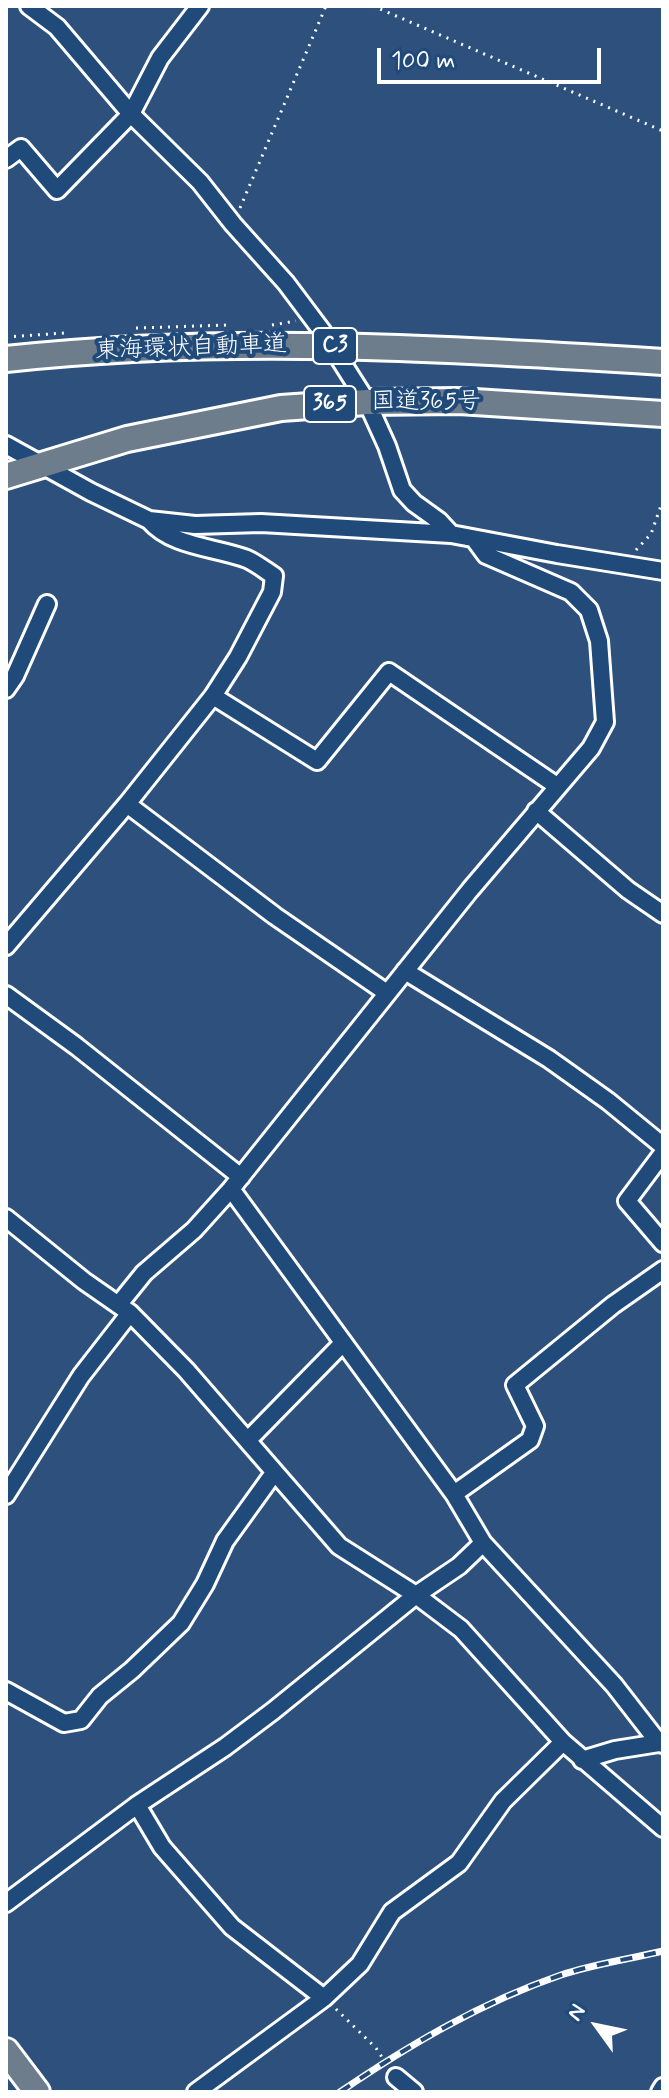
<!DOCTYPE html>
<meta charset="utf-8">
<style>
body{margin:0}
#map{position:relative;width:669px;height:2098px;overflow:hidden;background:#2d517c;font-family:Mynerve,sans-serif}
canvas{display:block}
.frame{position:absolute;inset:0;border:8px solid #fff;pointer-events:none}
.north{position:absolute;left:557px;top:1986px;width:80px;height:80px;-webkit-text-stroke:6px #1f4a7a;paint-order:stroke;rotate:303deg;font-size:22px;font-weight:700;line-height:32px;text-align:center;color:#fff}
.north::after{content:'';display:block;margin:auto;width:28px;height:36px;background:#fff;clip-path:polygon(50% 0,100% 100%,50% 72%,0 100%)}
.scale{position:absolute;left:377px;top:48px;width:224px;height:36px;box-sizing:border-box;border:4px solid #fff;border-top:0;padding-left:10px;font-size:24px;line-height:28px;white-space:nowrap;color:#fff;-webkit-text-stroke:6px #1f4a7a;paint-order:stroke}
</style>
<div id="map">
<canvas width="669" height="2098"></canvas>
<div class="frame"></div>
<div class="north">N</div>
<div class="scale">100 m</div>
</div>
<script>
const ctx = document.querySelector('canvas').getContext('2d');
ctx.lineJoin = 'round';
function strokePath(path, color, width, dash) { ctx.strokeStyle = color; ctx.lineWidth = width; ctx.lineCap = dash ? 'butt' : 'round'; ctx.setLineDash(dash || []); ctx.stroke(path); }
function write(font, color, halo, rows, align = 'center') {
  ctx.font = font + ' Mynerve,"Klee One",sans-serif'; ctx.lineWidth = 8; ctx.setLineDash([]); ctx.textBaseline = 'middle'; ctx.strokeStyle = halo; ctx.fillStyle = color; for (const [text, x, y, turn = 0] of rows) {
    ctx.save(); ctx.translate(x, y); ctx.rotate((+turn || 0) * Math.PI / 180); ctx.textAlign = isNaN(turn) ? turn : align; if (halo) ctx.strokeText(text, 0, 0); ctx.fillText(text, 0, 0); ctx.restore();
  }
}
const minor = new Path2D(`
 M29 6 57 27 131 114 200 182 233 224 286 283 322 331 367 402 387 446 402 490 414 503 439 521 451 534
 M6 159 21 148 57 190 131 114 160 58 200 6
 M6 445 91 492 149 520 195 525 261 523 451 534 557 554 663 571
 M6 689 15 676 47 604
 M213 696 317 761 389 672 557 786
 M127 804 275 916 387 993
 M536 811 628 890 663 914
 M6 946 127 804 213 696 238 657 272 592 274 576C265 570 256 563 247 559 215 547 172 547 149 520
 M405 971 549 1059 608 1101 663 1146
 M6 995 76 1046 241 1177
 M663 1153 627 1201 663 1243
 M231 1189 454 1494 483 1543 614 1685 659 1743 663 1744
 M6 1218 84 1281 130 1313 186 1370 339 1546 416 1595 461 1629 563 1742 663 1828
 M119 1304 144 1273 194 1230 231 1189 470 890 591 748 605 722 599 641 589 610 571 592 486 555 475 540
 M248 1440 343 1343
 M454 1494 530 1440 535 1426 515 1385 613 1305 663 1270
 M6 1495 81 1376 130 1313
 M6 1691 64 1723 81 1720 100 1696 132 1670 181 1623 205 1584 225 1541 274 1473
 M582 1760 615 1750 659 1743
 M137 1805 162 1847 232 1927 324 1998
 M6 1903 137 1805 225 1747 273 1711 416 1595 459 1566 483 1543
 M396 2077 414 2092
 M196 2092 324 1998 360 1964 392 1912 459 1863 503 1801 563 1742
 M660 2092 663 2087`);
const highway = new Path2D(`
 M6 476 127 439 281 408 367 402 459 401 663 414
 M6 2051 37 2092`);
strokePath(minor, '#fff', 22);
strokePath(highway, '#fff', 30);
strokePath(new Path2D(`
 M373 6 663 131
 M240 208 326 6
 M272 325 296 321
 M136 328 228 325
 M6 337 65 333
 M636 550 651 534 663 500
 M336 2009 376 2048 387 2065`), '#fff', 3, [2, 6]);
strokePath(minor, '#1f4a7a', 16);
strokePath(highway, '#6d7d8c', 24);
const rail = new Path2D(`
 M340 2092C409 2045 482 2002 561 1975 594 1964 630 1959 663 1951`);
strokePath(rail, '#fff', 7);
strokePath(rail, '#1f4a7a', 4, [12]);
const highwayBridge = new Path2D(`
 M6 359C224 335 445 348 663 362`);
strokePath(highwayBridge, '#fff', 30, []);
strokePath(highwayBridge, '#6d7d8c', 24);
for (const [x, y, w] of [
 [335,346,44],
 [330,404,52]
]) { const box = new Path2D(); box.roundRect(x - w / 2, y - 18, w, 36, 6); ctx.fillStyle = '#1f4a7a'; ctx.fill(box); strokePath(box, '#fff', 2); }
write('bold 22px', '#fff', null, [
 ["C3",335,346],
 ["365",330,404]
]);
write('24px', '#fff', '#1f4a7a', [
 ["東海環状自動車道",191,349,-2],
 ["国道365号",426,403]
]);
</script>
